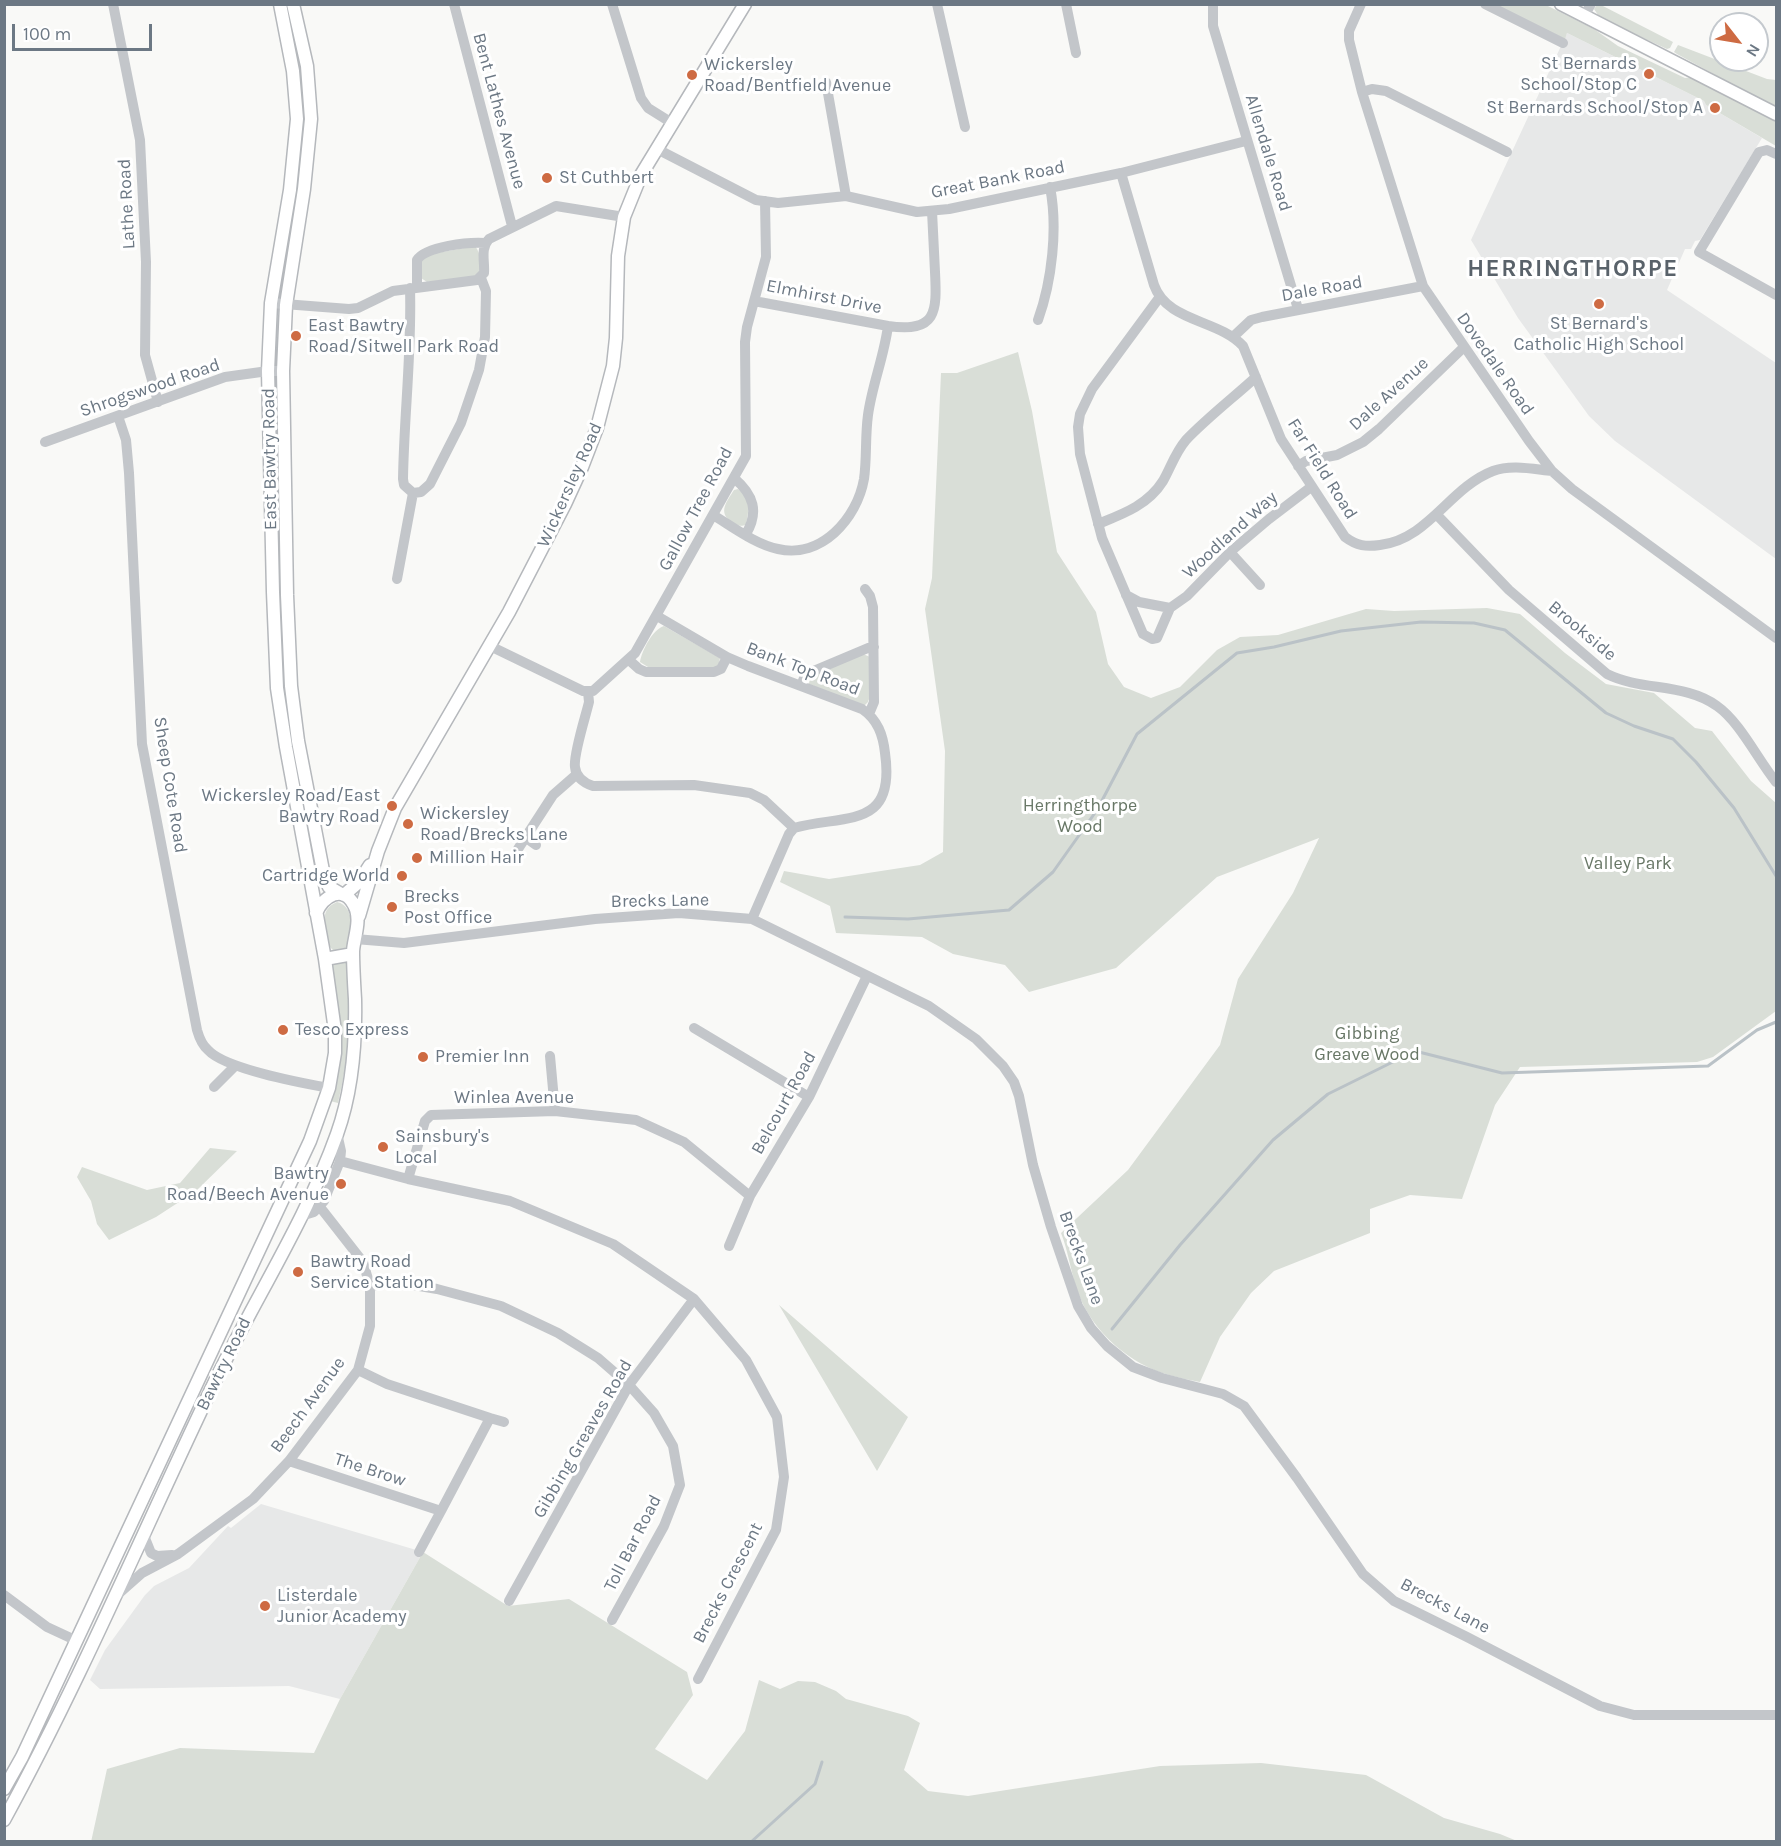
<!DOCTYPE html>
<style>
body{margin:0}
#map{position:relative;width:1781px;height:1846px;overflow:hidden;background:#f9f9f7;font-family:Karla,sans-serif}
canvas{display:block}
.frame{position:absolute;inset:0;border:6px solid #6c7884;pointer-events:none}
.north{position:absolute;left:1709px;top:12px;width:60px;height:60px;box-sizing:border-box;background:#fff;border:2px solid #c4c9ce;border-radius:50%;rotate:121deg;font-size:16px;font-weight:700;line-height:24px;text-align:center;color:#6c7884}
.north::after{content:'';display:block;margin:auto;width:21px;height:27px;background:#ce6b43;clip-path:polygon(50% 0,100% 100%,50% 72%,0 100%)}
.scale{position:absolute;left:12px;top:24px;width:140px;height:27px;box-sizing:border-box;border:3px solid #6c7884;border-top:0;padding-left:8px;font-size:18px;line-height:21px;white-space:nowrap;color:#6c7884;-webkit-text-stroke:4px #fff;paint-order:stroke}
</style>
<div id="map">
<canvas width="1781" height="1846"></canvas>
<div class="frame"></div>
<div class="north">N</div>
<div class="scale">100 m</div>
</div>
<script>
const ctx = document.querySelector('canvas').getContext('2d');
ctx.lineJoin = 'round';
function fill(path, color) { ctx.fillStyle = color; ctx.fill(path, 'evenodd'); }
function strokePath(path, color, width, dash) { ctx.strokeStyle = color; ctx.lineWidth = width; ctx.lineCap = dash ? 'butt' : 'round'; ctx.setLineDash(dash || []); ctx.stroke(path); }
function write(font, color, halo, rows, align = 'center') {
  ctx.font = font + ' Karla,sans-serif'; ctx.lineWidth = 6; ctx.setLineDash([]); ctx.textBaseline = 'middle'; ctx.strokeStyle = halo; ctx.fillStyle = color; for (const [text, x, y, turn = 0] of rows) {
    ctx.save(); ctx.translate(x, y); ctx.rotate((+turn || 0) * Math.PI / 180); ctx.textAlign = isNaN(turn) ? turn : align; if (halo) ctx.strokeText(text, 0, 0); ctx.fillText(text, 0, 0); ctx.restore();
  }
}
fill(new Path2D(`
 M1567 33 1704 101 1706 105 1762 138 1700 240 1695 241 1691 249H1685L1667 290 1776 363V559L1615 441 1589 416 1518 318 1471 240Z
 M261 1504 423 1552 340 1699 289 1686 100 1689 90 1680 105 1650 145 1595 154 1586 189 1568 228 1526 231 1528Z`), '#e7e8e8');
fill(new Path2D(`
 M1494 5H1546L1594 29 1618 46 1685 78 1695 77 1776 121V146L1706 105 1704 101 1567 33 1565 39Z
 M1597 5H1601L1673 42 1670 48 1667 49 1600 18 1594 9Z
 M1678 45 1767 79 1776 80V108L1677 54 1674 52Z
 M475 246C481 253 483 268 477 276L427 282 421 278 422 258 426 255Z
 M1018 352 1032 411 1057 552 1096 612 1108 664 1124 687 1151 698 1180 687 1217 650 1240 637 1278 635 1366 609 1394 611 1487 608 1520 614 1565 653 1606 684 1654 693 1695 728 1712 731 1751 781 1776 803V1011L1713 1057 1697 1062 1520 1067 1495 1105 1462 1199 1410 1195 1370 1209V1233L1274 1271 1251 1293 1220 1337 1200 1382C1190 1380 1179 1378 1169 1375 1131 1365 1093 1332 1079 1295 1071 1275 1069 1253 1061 1233L1128 1170 1220 1045 1238 979 1293 893 1319 838 1217 877 1116 968 1029 992 1005 965 953 954 922 937 836 933 830 906 780 882 784 871 829 879 920 865 943 852 945 751 925 609 932 578 941 373H957Z
 M738 489C751 499 749 510 746 525 739 527 738 525 732 522 717 513 727 501 734 490Z
 M664 626 720 658 718 667H648L640 662C642 650 653 629 664 626Z
 M863 654 870 657V696L868 702 864 706 809 684 810 677Z
 M337 902C356 906 355 940 343 952L334 951 329 946C326 930 317 910 337 902Z
 M347 961C354 1008 349 1057 338 1103L330 1101 340 1038V1019L332 963Z
 M210 1148 237 1151 196 1191 156 1217 109 1240 97 1224 91 1201 77 1177 82 1167 147 1190 180 1183Z
 M779 1305 908 1417 877 1471Z
 M423 1552 508 1606 569 1599 687 1672 693 1695 655 1749 707 1780 745 1731 759 1680 780 1689 798 1681 815 1682 836 1691 846 1699 908 1716 920 1723 904 1770 928 1791 968 1796 1160 1766 1261 1763 1366 1775 1444 1818 1500 1834 1517 1841 91 1842 107 1769 180 1748 314 1753 340 1699Z`), '#d9ded7');
strokePath(new Path2D(`
 M845 917 908 919 1009 910 1053 872 1097 810 1137 734 1237 653 1274 647 1341 631 1421 622 1474 623 1505 630 1606 713 1634 726 1673 739 1696 762 1734 808 1776 876
 M1112 1329 1180 1245 1273 1140 1328 1094 1415 1051 1502 1073 1708 1066 1757 1030 1776 1022
 M751 1842 815 1784 822 1762`), '#bac2c7', 3);
const major = new Path2D(`
 M293 4 307 66 311 119 304 189 286 305 283 371 287 595 291 686 298 741 324 876 329 887 341 894
 M1561 4 1776 114
 M344 895 359 882 370 865
 M359 916 378 851 395 808 509 612 565 504 582 467 597 428 613 366 616 338 618 256 624 217 641 175 745 4
 M325 959 353 954
 M4 1789 22 1757 310 1141 329 1088 335 1053V1031L325 959 286 747 277 688 273 592 268 371 271 303 290 190 297 119 293 71 280 4
 M4 1820C79 1683 140 1539 207 1398 248 1309 304 1226 337 1134 352 1092 356 1043 355 999 354 983 353 967 353 951 354 937 362 919 354 905 343 883 323 897 316 913`);
strokePath(major, '#b5b8bc', 15);
strokePath(new Path2D(`
 M113 4 140 140 146 262 145 355 158 402
 M454 4 512 226
 M612 4 641 98 648 108 672 123
 M937 4 965 127
 M1066 4 1076 53
 M1213 4V26L1298 309
 M1361 4 1349 31V40L1362 92 1423 286 1529 441 1552 471 1572 489 1776 638
 M1485 4 1563 43
 M1584 16 1591 4
 M826 82 846 196
 M1362 92 1372 89 1386 91 1507 152
 M657 149 756 200 778 203 846 196 917 212 949 209 1121 173 1246 141
 M1776 154 1767 150 1759 152 1699 252 1776 295
 M1121 173 1154 285C1167 322 1218 319 1243 346L1281 439 1345 537C1357 546 1366 547 1380 545 1429 539 1449 488 1493 471 1511 464 1533 469 1552 471
 M417 287V260C426 246 469 242 485 243
 M410 288C412 352 404 415 403 479L404 485 413 493
 M1159 298 1092 389 1080 414 1078 427 1080 454 1102 538 1143 634 1152 639 1157 638 1170 608 1187 596 1230 552 1269 519 1311 487
 M754 301 888 326
 M271 303 349 309 358 308 393 291 477 280 484 273C485 261 480 249 489 239L556 206 624 217
 M1038 320C1052 281 1058 228 1050 187
 M1234 336 1251 320 1262 317 1423 286
 M118 416 126 440 129 473 142 744 197 1030C199 1037 202 1045 208 1050 225 1069 302 1083 329 1088
 M45 442 225 377 268 371H283
 M1298 466 1306 461 1337 455 1363 442 1379 429 1464 347
 M734 478C754 495 759 512 746 534
 M413 493 421 492 430 484 461 423 479 370 485 337 486 291 481 278
 M713 515C733 527 755 544 778 549 821 559 857 519 864 479 867 458 865 437 868 415 872 385 884 357 888 326 937 333 937 312 935 272 934 251 933 231 932 211
 M1437 515 1509 590 1607 674C1641 691 1686 683 1717 706 1740 722 1758 760 1776 782
 M1098 524C1123 514 1148 505 1163 481 1171 467 1175 453 1186 440 1207 418 1233 398 1256 377
 M1230 552 1260 585
 M397 579 413 493
 M865 589 870 596 873 607 874 702 869 714
 M1126 595 1139 602 1170 608
 M657 616 727 657 748 666 862 709C878 720 883 735 885 753 896 830 845 814 794 828L789 834 752 919
 M490 646 583 691H593L635 653 746 456 745 342 747 327 766 257 765 201
 M629 660 639 669 646 672H714L721 669 727 657
 M801 686 804 678 811 672 868 648 874 647
 M588 692 589 702C586 715 573 755 575 767 576 777 584 783 593 786L694 785 750 793 764 800 794 828
 M525 837 536 845
 M518 849 553 795 577 774
 M355 939 404 943 595 919 679 913 752 919 929 1006 976 1039 1003 1066 1014 1082 1019 1096 1033 1165 1051 1227 1078 1306 1091 1328 1107 1346 1133 1367 1162 1378 1223 1394 1244 1406 1297 1478 1363 1574 1394 1601 1467 1637 1600 1706 1634 1715H1776
 M694 1028 809 1097
 M550 1056 555 1111
 M214 1087 235 1066
 M340 1161 408 1179 510 1201 613 1244 694 1299 746 1360 777 1417 784 1477 776 1530 698 1679
 M408 1179 425 1121 431 1115 555 1111 636 1120 684 1142 750 1196
 M301 1216 314 1212 324 1201 340 1161 341 1151 337 1133
 M729 1246 750 1196 809 1097 867 976
 M370 1286 396 1282 437 1289 501 1306 558 1333 598 1358 629 1385 654 1413 673 1446 680 1485 664 1526 612 1620
 M490 1418 504 1422
 M289 1461 441 1511 490 1418 387 1384 358 1370
 M147 1528 145 1538 151 1553 157 1556 172 1555
 M419 1552 441 1511
 M4 1595 47 1627 75 1640
 M116 1596 142 1573 178 1554 253 1499 289 1461 358 1370 370 1326V1286L363 1262 320 1207
 M509 1601 629 1385 694 1299`), '#c3c6ca', 10);
strokePath(major, '#fff', 12);
for (const [x, y, r, color] of [
 [1649,74,6,"#ce6b43"],
 [692,75,6,"#ce6b43"],
 [1715,108,6,"#ce6b43"],
 [547,178,6,"#ce6b43"],
 [1599,304,6,"#ce6b43"],
 [296,336,6,"#ce6b43"],
 [392,806,6,"#ce6b43"],
 [408,824,6,"#ce6b43"],
 [417,858,6,"#ce6b43"],
 [402,876,6,"#ce6b43"],
 [392,907,6,"#ce6b43"],
 [283,1030,6,"#ce6b43"],
 [423,1057,6,"#ce6b43"],
 [383,1147,6,"#ce6b43"],
 [341,1184,6,"#ce6b43"],
 [298,1272,6,"#ce6b43"],
 [265,1606,6,"#ce6b43"]
]) { const dot = new Path2D(); dot.arc(x, y, r, 0, 2 * Math.PI); ctx.fillStyle = color; ctx.fill(dot); strokePath(dot, '#fff', 2); }
write('18px', '#6c7884', '#fff', [
 ["St Bernards",1637,64,"right"],
 ["School/Stop C",1637,85,"right"],
 ["Wickersley",704,65],
 ["Road/Bentfield Avenue",704,86],
 ["St Bernards School/Stop A",1703,108,"right"],
 ["St Cuthbert",559,178],
 ["St Bernard's",1599,324,"center"],
 ["Catholic High School",1599,345,"center"],
 ["East Bawtry",308,326],
 ["Road/Sitwell Park Road",308,347],
 ["Wickersley Road/East",380,796,"right"],
 ["Bawtry Road",380,817,"right"],
 ["Wickersley",420,814],
 ["Road/Brecks Lane",420,835],
 ["Million Hair",429,858],
 ["Cartridge World",390,876,"right"],
 ["Brecks",404,897],
 ["Post Office",404,918],
 ["Tesco Express",295,1030],
 ["Premier Inn",435,1057],
 ["Sainsbury's",395,1137],
 ["Local",395,1158],
 ["Bawtry",329,1174,"right"],
 ["Road/Beech Avenue",329,1195,"right"],
 ["Bawtry Road",310,1262],
 ["Service Station",310,1283],
 ["Listerdale",277,1596],
 ["Junior Academy",277,1617]
], 'left');
write('18px', '#6c7884', '#fff', [
 ["Bent Lathes Avenue",499,111,75],
 ["Allendale Road",1268,153,73],
 ["Great Bank Road",998,180,-11],
 ["Lathe Road",127,204,-93],
 ["Dale Road",1322,289,-10],
 ["Elmhirst Drive",824,297,11],
 ["Dovedale Road",1495,364,55],
 ["Shrogswood Road",150,388,-19],
 ["Dale Avenue",1389,394,-42],
 ["East Bawtry Road",270,459,-91],
 ["Far Field Road",1322,469,58],
 ["Wickersley Road",570,485,-66],
 ["Gallow Tree Road",696,509,-62],
 ["Woodland Way",1230,535,-42],
 ["Brookside",1582,631,40],
 ["Bank Top Road",803,669,21],
 ["Sheep Cote Road",170,785,81],
 ["Brecks Lane",660,901,-1],
 ["Winlea Avenue",514,1098],
 ["Belcourt Road",784,1103,-61],
 ["Brecks Lane",1081,1258,70],
 ["Bawtry Road",224,1364,-64],
 ["Beech Avenue",308,1405,-54],
 ["Gibbing Greaves Road",583,1439,-60],
 ["The Brow",370,1470,18],
 ["Toll Bar Road",633,1543,-63],
 ["Brecks Crescent",728,1583,-63],
 ["Brecks Lane",1445,1606,28]
]);
write('18px', '#687766', '#fff', [
 ["Herringthorpe",1080,806],
 ["Wood",1080,827],
 ["Valley Park",1628,864],
 ["Gibbing",1367,1034],
 ["Greave Wood",1367,1055]
]);
ctx.letterSpacing = '1.5px';
write('bold 24px', '#59626a', '#fff', [
 ["HERRINGTHORPE",1573,269]
]);
ctx.letterSpacing = '0px';
</script>
